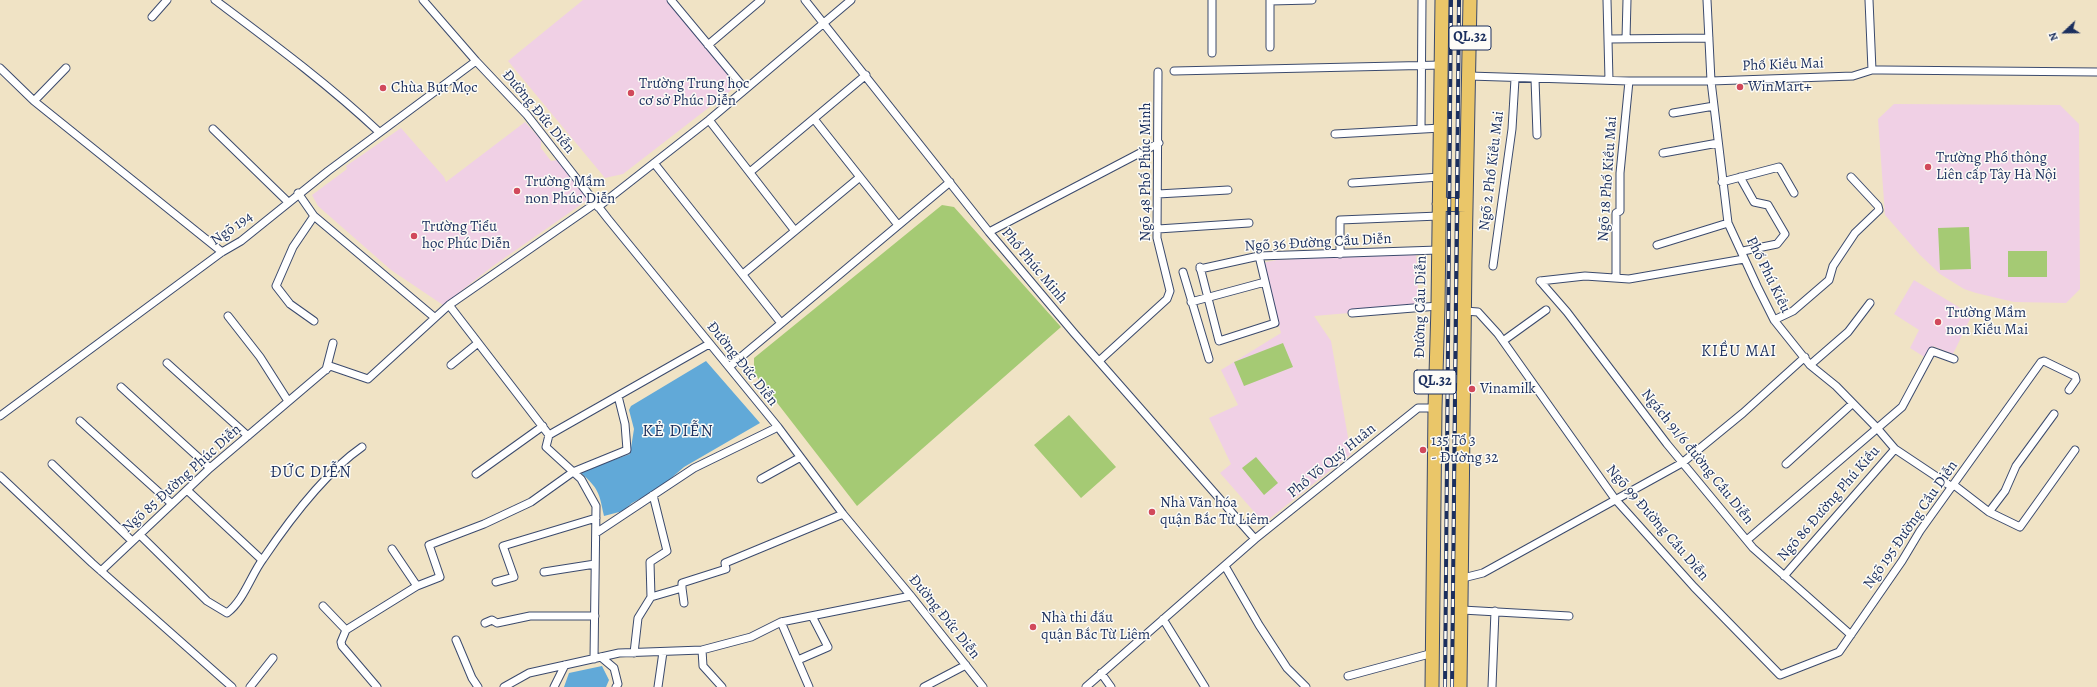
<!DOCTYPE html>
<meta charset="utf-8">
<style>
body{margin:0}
#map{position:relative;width:2097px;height:687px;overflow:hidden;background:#f0e3c5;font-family:Alegreya,serif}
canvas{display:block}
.north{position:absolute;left:2045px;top:12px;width:40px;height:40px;-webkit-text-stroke:3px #fdfcf7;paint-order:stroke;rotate:248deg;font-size:11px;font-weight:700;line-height:16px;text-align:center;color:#1b2f5e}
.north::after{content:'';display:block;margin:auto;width:14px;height:18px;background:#1b2f5e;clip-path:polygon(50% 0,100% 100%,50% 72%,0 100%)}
</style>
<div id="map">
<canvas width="2097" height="687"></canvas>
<div class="north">N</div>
</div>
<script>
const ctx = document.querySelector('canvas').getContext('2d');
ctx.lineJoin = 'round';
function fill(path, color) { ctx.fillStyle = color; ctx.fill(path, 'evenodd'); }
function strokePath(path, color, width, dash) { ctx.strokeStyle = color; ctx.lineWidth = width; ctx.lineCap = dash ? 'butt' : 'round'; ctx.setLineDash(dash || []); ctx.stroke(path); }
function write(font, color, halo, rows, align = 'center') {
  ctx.font = font + ' Alegreya,serif'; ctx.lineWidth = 3; ctx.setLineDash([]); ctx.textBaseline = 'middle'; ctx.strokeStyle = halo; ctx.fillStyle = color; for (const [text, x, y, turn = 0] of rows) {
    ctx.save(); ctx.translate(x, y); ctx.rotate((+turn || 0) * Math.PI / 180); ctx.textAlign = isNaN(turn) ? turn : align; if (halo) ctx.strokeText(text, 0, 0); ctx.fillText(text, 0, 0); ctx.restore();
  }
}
fill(new Path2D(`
 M583 0H667L738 85 623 174 605 178 508 61Z
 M1894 104 2060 105 2079 124 2080 289 2066 303 2014 302 1976 293 1964 289 1940 274 1920 255 1885 215 1878 119Z
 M525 122 541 140V148L551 161 558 160 589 199 493 266 443 305 391 270 318 206 312 195 347 169 346 166 401 128 444 177 446 182Z
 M1416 253 1419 307 1314 316 1331 341 1351 454 1264 523 1220 473 1231 464 1209 418 1238 405 1221 370 1281 333 1262 263 1277 260Z
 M1914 280 1972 315 1953 354 1933 346 1926 358 1910 348 1919 330 1894 314Z`), '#f0d0e5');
fill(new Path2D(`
 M942 205 954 207 1061 327 857 506 754 373V358Z
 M1969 227 1971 269 1940 270 1938 228Z
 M2008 251H2047V277H2008Z
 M1283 343 1293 367 1244 386 1234 362Z
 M1069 415 1116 467 1081 498 1034 445Z
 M1256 457 1278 483 1264 495 1242 468Z`), '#a5ca74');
fill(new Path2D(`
 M706 361 760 423 684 467 660 488 632 503 623 511 604 516C599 492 599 489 580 472L630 454 634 429 629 410 631 406Z
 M602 666 609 680 606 687H564L569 673Z`), '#61a9d8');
const street = new Path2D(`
 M215 0C271 42 328 84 379 132
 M423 0 476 61 527 115 608 219 778 427 843 514 911 596 983 687
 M671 0 745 89
 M805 0 989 232 1074 333 1255 539
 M1270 0V47
 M1607 0 1609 80
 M1707 0 1711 81 1728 223 1757 286 1774 320 1810 365 1836 386 1877 428 1895 449 1952 487
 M1869 0 1872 70
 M1270 1 1312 0
 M152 17 167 0
 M1609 39 1709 38
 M1626 39 1627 0
 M708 45 761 0
 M1212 53V0
 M0 68 34 101 222 252
 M1174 71 1442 65
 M1469 76 1629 81H1711L1853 76 1872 70H1882L2097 72
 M1535 79 1537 135
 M34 101 66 68
 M1673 113 1714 106
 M814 119 898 225
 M709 120 795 231
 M213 129 287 201
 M1421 129 1422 0
 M1335 134 1441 128
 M1663 153 1718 143
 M654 163 781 323
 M750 172 866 75
 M1740 177 1754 202 1768 205 1785 234 1777 244 1743 251
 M1722 182 1779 167 1794 193
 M1352 183 1440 177
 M298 193 314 216 434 317
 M1158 194 1228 190
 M598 207 709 120 851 0
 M314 216 293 247 276 286 290 304 314 321
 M1158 229 1249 223
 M989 232 1159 143
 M1657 245 1728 223
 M1340 254V220L1439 216
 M1493 266 1512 129 1515 79
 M1200 267 1219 341 1275 323 1259 256
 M1200 269 1259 256 1438 250
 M1183 272 1209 359
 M743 274 860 177
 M1616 278V213L1620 211V173L1629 81
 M1540 281 1567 312 1667 444 1753 548 1851 635
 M1540 281 1585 276 1629 279 1744 259
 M1191 302 1265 282
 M449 305 549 435
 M1465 311 1478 312 1498 334 1615 499 1694 587 1780 675 1839 652 1902 561 1920 531 2041 362 2044 361 2075 376 2076 380 2069 390
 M1352 313 1438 306
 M228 316 260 357 288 401
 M1774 320 1793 311 1829 280 1833 266 1855 233 1879 210 1878 206 1851 177
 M1503 341 1546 310
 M1099 361 1167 299 1170 291 1157 238 1158 72
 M167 363 248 436
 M451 365 478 343
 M1810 365 1848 332 1870 303
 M729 367 950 182
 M326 370 333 343
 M121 387 210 468
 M0 416 222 252 241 241 328 171 476 61
 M80 421 172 504
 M549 435 546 447 581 479 596 506 594 659
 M549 435 709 344
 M52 464 132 541
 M1786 464 1852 404
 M476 474 543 426
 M0 476 92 563 232 687
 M761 479 799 458
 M1954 485 1989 512 2020 527 2075 450
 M187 490 262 560
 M1989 512 2005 491 2016 466 2054 414
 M596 533 694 468 778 427
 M140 535 207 601 227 613C244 600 251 575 263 559 288 522 326 472 362 447
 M1747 540 1902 407 1932 351 1954 359
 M392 549 417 586
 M1225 566 1259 625 1287 668 1306 687
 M101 571 210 468 330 366 368 379 449 305 596 203
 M544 572 595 564
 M1784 576 1895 449
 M1463 578 1483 573 1682 463 1743 413 1805 357
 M496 582 514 577 503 546 596 518
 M682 588 684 603
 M651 597 682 588V583L726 569 725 563 843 514
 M323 606 346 630 417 586 440 577 429 545 484 524 531 502 573 472 627 450 625 424 618 396
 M1462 610 1569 616
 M1163 619 1205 687
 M781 622 809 687
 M485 623 492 620 497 623 530 616H595
 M346 630 341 642 342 646 377 687
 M456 640 472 678 478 687
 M702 650 703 666 722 687
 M634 653 638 618 651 597 650 562 667 551 653 495
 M601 657 614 668 618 684 616 687
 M798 660 828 647 812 616
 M1101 673 1111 687
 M1348 676 1433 653
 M250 687 273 658
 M504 687 529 673 619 653 702 650 751 637 781 622 911 596
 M554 687 565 665
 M658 687 663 652
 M924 687 966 665
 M1086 687 1255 539 1418 408H1435
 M1492 687 1495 611`);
const highway = new Path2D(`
 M1439 204 1466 205
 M1432 687 1435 408 1438 306 1442 0
 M1460 687 1465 259 1470 0`);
strokePath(street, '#3b4a6d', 9);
strokePath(highway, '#3b4a6d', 15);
strokePath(street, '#fff', 7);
strokePath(highway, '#eac669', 13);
const rail = new Path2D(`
 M1445 687 1451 0
 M1452 687 1459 0`);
strokePath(rail, '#1b2f5e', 4);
strokePath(rail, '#fdfcf7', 2.5, [8]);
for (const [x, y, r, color] of [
 [1740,87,4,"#d1495b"],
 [383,88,4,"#d1495b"],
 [631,93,4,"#d1495b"],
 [1928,167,4,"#d1495b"],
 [517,191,4,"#d1495b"],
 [414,236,4,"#d1495b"],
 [1938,322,4,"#d1495b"],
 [1472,389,4,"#d1495b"],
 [1423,450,4,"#d1495b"],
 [1152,512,4,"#d1495b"],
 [1033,627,4,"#d1495b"]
]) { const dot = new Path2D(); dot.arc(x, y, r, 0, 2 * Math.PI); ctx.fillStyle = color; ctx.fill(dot); strokePath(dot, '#fdfcf7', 1.5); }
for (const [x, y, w] of [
 [1470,38,42],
 [1435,382,42]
]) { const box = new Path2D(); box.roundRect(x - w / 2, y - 12, w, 24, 3); ctx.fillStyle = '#fdfcf7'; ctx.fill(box); strokePath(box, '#1b2f5e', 1); }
write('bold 14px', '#1b2f5e', null, [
 ["QL.32",1470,38],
 ["QL.32",1435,382]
]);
write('15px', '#1b2f5e', '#fdfcf7', [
 ["Phố Kiều Mai",1783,65,-2],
 ["Đường Đức Diễn",538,112,50],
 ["Ngõ 2 Phố Kiều Mai",1492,171,-83],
 ["Ngõ 48 Phố Phúc Minh",1146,172,-90],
 ["Ngõ 18 Phố Kiều Mai",1608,179,-86],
 ["Ngõ 194",232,229,-35],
 ["Ngõ 36 Đường Cầu Diễn",1318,243,-3],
 ["Phố Phúc Minh",1034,266,50],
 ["Phố Phú Kiều",1768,275,64],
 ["Đường Cầu Diễn",1421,307,-89],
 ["Đường Đức Diễn",742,364,51],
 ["Ngách 91/6 đường Cầu Diễn",1697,457,51],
 ["Phố Võ Quý Huân",1332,461,-39],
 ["Ngõ 85 Đường Phúc Diễn",182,479,-42],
 ["Ngõ 86 Đường Phú Kiều",1829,504,-49],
 ["Ngõ 99 Đường Cầu Diễn",1657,523,49],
 ["Ngõ 195 Đường Cầu Diễn",1911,525,-55],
 ["Đường Đức Diễn",944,617,51]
]);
write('15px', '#1b2f5e', '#fdfcf7', [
 ["Trường Trung học",639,84],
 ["cơ sở Phúc Diễn",639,101],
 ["WinMart+",1748,87],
 ["Chùa Bụt Mọc",391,88],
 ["Trường Phổ thông",1936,158],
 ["Liên cấp Tây Hà Nội",1936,175],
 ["Trường Mầm",525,182],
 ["non Phúc Diễn",525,199],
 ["Trường Tiểu",422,227],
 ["học Phúc Diễn",422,244],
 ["Trường Mầm",1946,313],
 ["non Kiều Mai",1946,330],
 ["Vinamilk",1480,389],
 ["135 Tổ 3",1431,441],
 ["- Đường 32",1431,458],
 ["Nhà Văn hóa",1160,503],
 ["quận Bắc Từ Liêm",1160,520],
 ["Nhà thi đấu",1041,618],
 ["quận Bắc Từ Liêm",1041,635]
], 'left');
ctx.letterSpacing = '1px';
write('16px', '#1b2f5e', '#fdfcf7', [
 ["KIỀU MAI",1739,352],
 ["ĐỨC DIỄN",311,473]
]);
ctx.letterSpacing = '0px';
ctx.letterSpacing = '1px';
write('17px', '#1b2f5e', '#fdfcf7', [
 ["KẺ DIỄN",678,432]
]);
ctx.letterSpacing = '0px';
</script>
